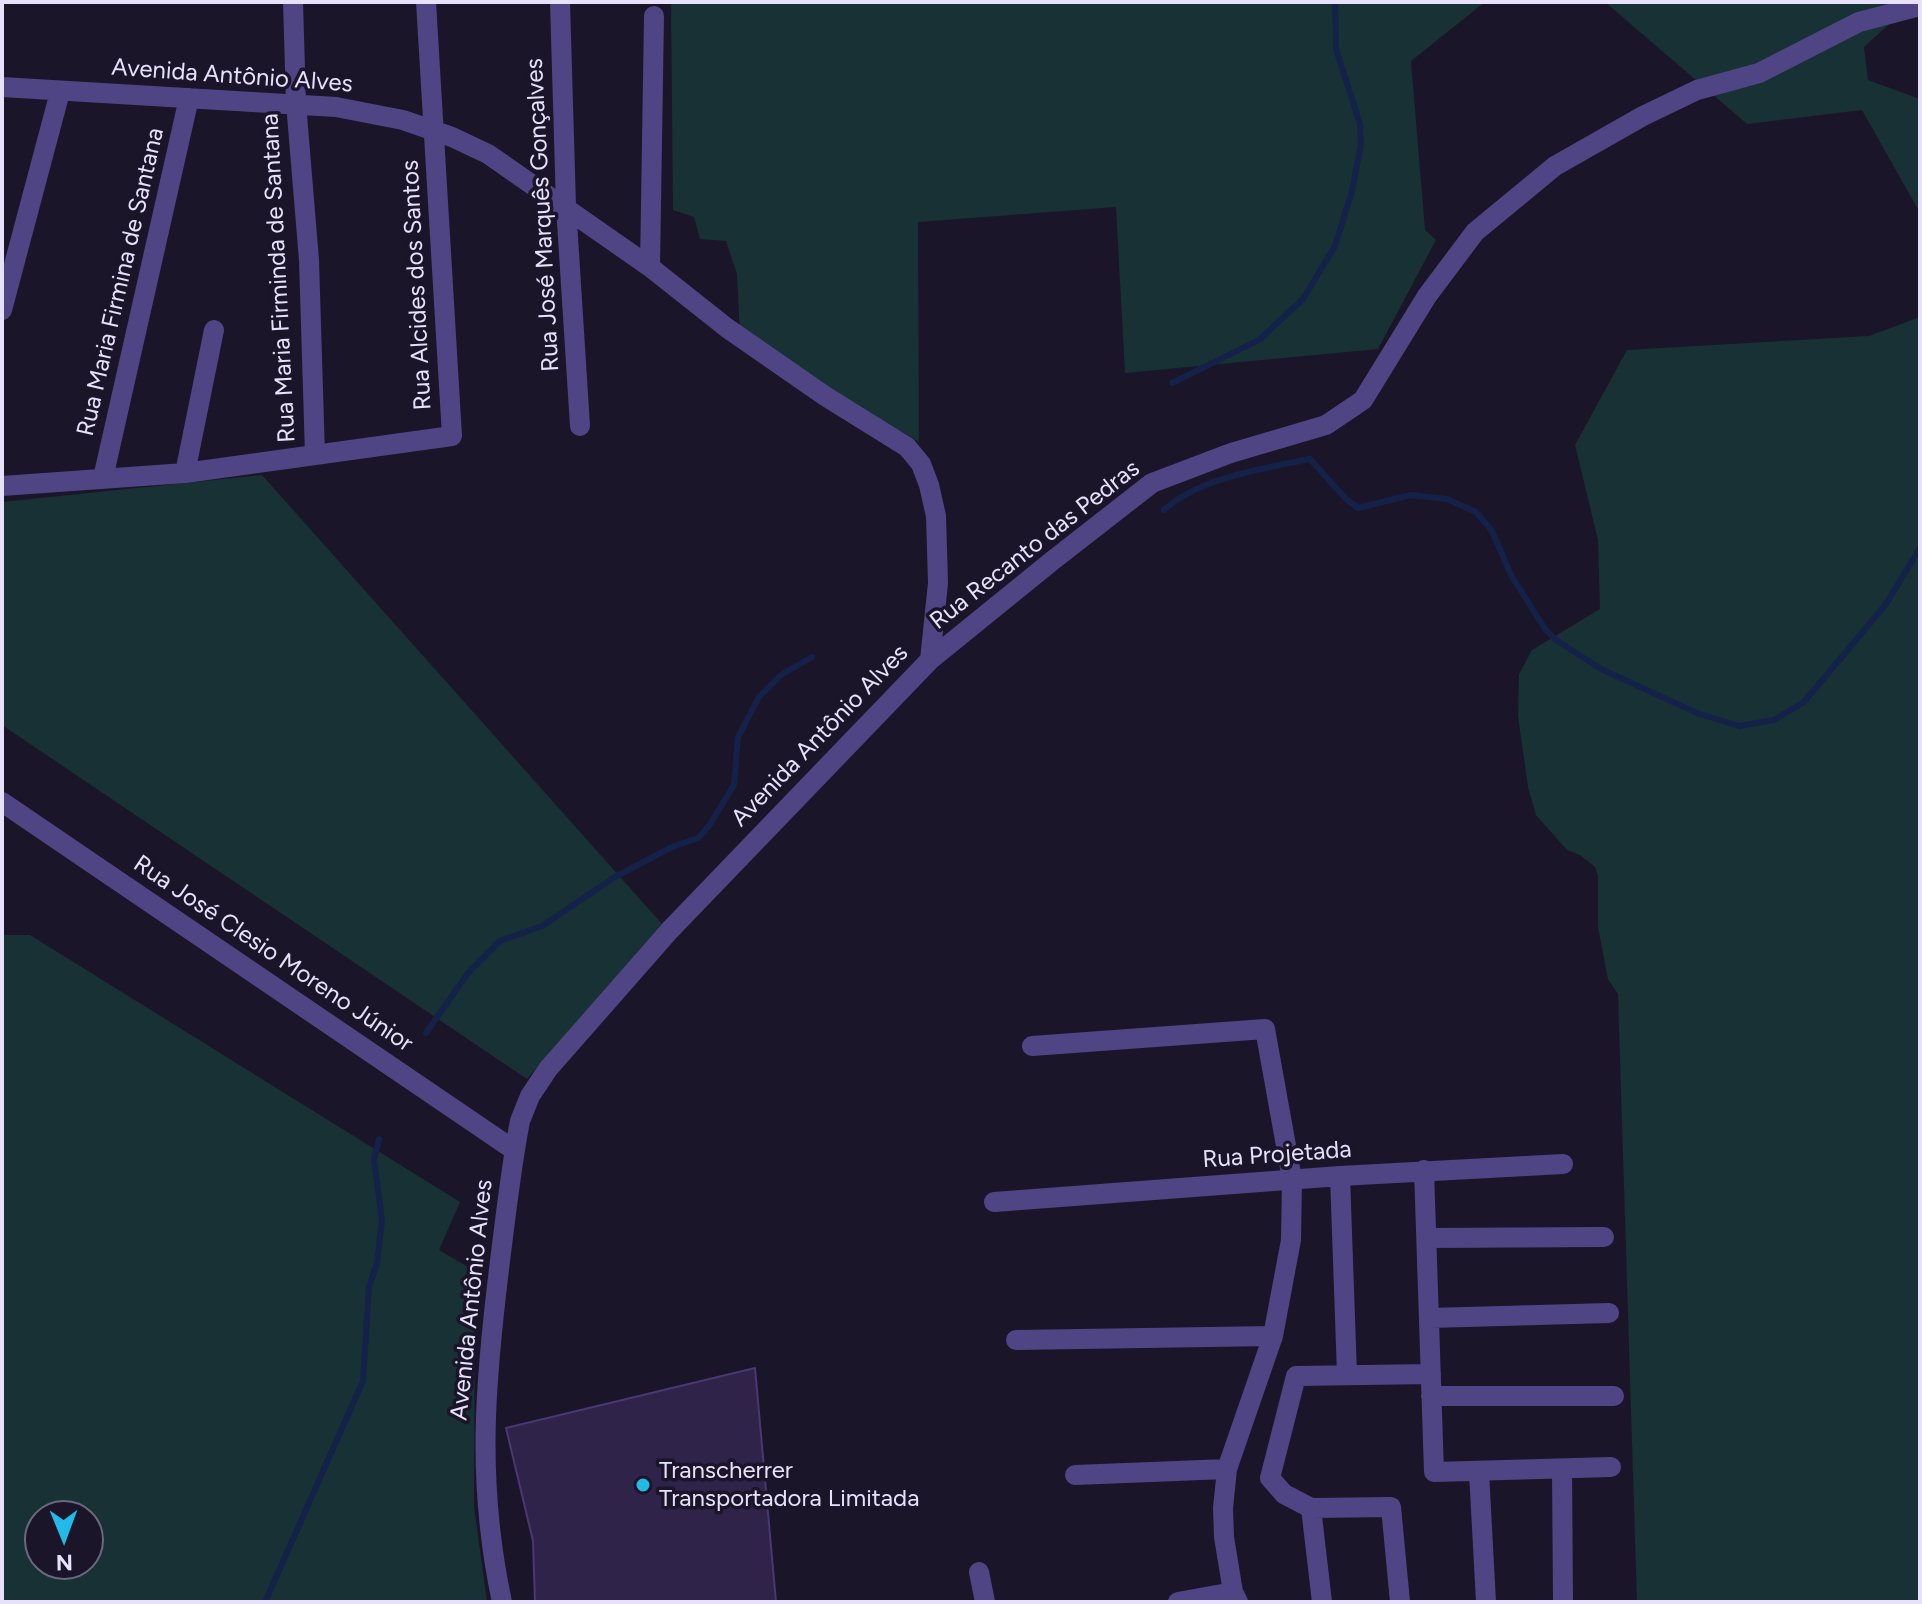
<!DOCTYPE html>
<meta charset="utf-8">
<style>
body{margin:0}
#map{position:relative;width:1922px;height:1604px;overflow:hidden;background:#1b152a;font-family:Figtree,sans-serif}
canvas{display:block}
.frame{position:absolute;inset:0;border:4px solid #e7e1fc;pointer-events:none}
.north{position:absolute;left:24px;top:1500px;width:80px;height:80px;box-sizing:border-box;background:#1b152a;border:2px solid #6d677e;border-radius:50%;rotate:179deg;font-size:22px;font-weight:700;line-height:32px;text-align:center;color:#e7e1fc}
.north::after{content:'';display:block;margin:auto;width:28px;height:36px;background:#22bbe7;clip-path:polygon(50% 0,100% 100%,50% 72%,0 100%)}
</style>
<div id="map">
<canvas width="1922" height="1604"></canvas>
<div class="frame"></div>
<div class="north">N</div>
</div>
<script>
const ctx = document.querySelector('canvas').getContext('2d');
ctx.lineJoin = 'round';
function fill(path, color) { ctx.fillStyle = color; ctx.fill(path, 'evenodd'); }
function strokePath(path, color, width, dash) { ctx.strokeStyle = color; ctx.lineWidth = width; ctx.lineCap = dash ? 'butt' : 'round'; ctx.setLineDash(dash || []); ctx.stroke(path); }
function write(font, color, halo, rows, align = 'center') {
  ctx.font = font + ' Figtree,sans-serif'; ctx.lineWidth = 7; ctx.setLineDash([]); ctx.textBaseline = 'middle'; ctx.strokeStyle = halo; ctx.fillStyle = color; for (const [text, x, y, turn = 0] of rows) {
    ctx.save(); ctx.translate(x, y); ctx.rotate((+turn || 0) * Math.PI / 180); ctx.textAlign = isNaN(turn) ? turn : align; if (halo) ctx.strokeText(text, 0, 0); ctx.fillText(text, 0, 0); ctx.restore();
  }
}
fill(new Path2D(`
 M671 2H1485L1411 61 1425 230 1436 240 1378 349 1125 373 1116 207 918 222 919 442 740 337 737 274 726 241 700 239 694 217 673 210Z
 M1605 2H1914L1864 47 1868 80 1920 99V213L1862 110 1747 124Z
 M1920 317V1602H1637L1618 994 1608 979 1598 927V876L1595 867 1580 855 1567 850 1536 815 1528 787 1518 716 1519 674 1532 650 1600 609 1598 540 1575 445 1627 350 1869 336Z
 M262 475 662 924 527 1079 2 725V502Z
 M2 935H30L460 1202 439 1250 475 1271 474 1506 487 1602H2ZM40 1516H88V1564H40Z`), '#183134');
strokePath(new Path2D(`
 M1172 383 1259 340 1303 299 1335 246 1352 191 1361 144 1360 124 1336 49 1335 2
 M1164 510C1199 478 1265 468 1310 459L1346 499 1358 508 1411 495 1447 499 1476 512 1492 531 1511 575 1545 629 1556 640 1601 669 1697 713 1739 726 1774 720 1804 702 1886 604 1920 548
 M426 1033 468 973 500 941 542 926 615 877 672 847 698 838 709 826 734 785 738 737 759 697 781 675 812 657
 M265 1602 363 1381 369 1287 377 1263 382 1221 374 1159 379 1139`), '#142249', 6);
const building = new Path2D(`
 M755 1368 776 1602H535L533 1541 506 1428Z`);
fill(building, '#2f2349');
strokePath(building, '#4a3773', 2);
strokePath(new Path2D(`
 M293 2 296 103 309 260 315 455
 M560 2 566 206 580 426
 M2 87 336 107 403 120 452 137 488 154 650 267 727 328 825 396 907 447 921 464 929 485 936 516 938 583 930 660
 M650 267 654 16
 M2 310 60 92
 M185 473 214 330
 M103 478 189 98
 M2 486 185 473 452 436 426 2
 M2 802 514 1150
 M1032 1046 1265 1029 1292 1179 1291 1240 1273 1336 1227 1469 1223 1508 1224 1537 1233 1592 1238 1602
 M1424 1170 1434 1472 1611 1467
 M1340 1176 1347 1374
 M994 1202 1340 1176 1563 1164
 M1427 1238 1604 1237
 M1430 1318 1609 1313
 M1016 1340 1273 1336
 M1431 1396H1614
 M1562 1469 1563 1602
 M1479 1472 1486 1602
 M1075 1475 1227 1469
 M1311 1508 1284 1494 1270 1478 1296 1376 1431 1374
 M979 1572 985 1602
 M502 1602C476 1481 485 1382 500 1261 506 1214 511 1167 520 1121L530 1096 548 1069 670 930 930 660 1052 561 1152 483 1231 453 1326 425 1363 400 1427 296 1475 232 1555 166 1643 116 1697 90 1759 73 1859 22 1920 6
 M1178 1602 1233 1592
 M1322 1602 1311 1508 1391 1507 1400 1602`), '#4f4584', 20);
for (const [x, y, r, color] of [
 [643,1485,8,"#22bbe7"]
]) { const dot = new Path2D(); dot.arc(x, y, r, 0, 2 * Math.PI); ctx.fillStyle = color; ctx.fill(dot); strokePath(dot, '#1b152a', 3); }
write('24px', '#e7e1fc', '#1b152a', [
 ["Avenida Antônio Alves",232,76,4],
 ["Rua José Marquês Gonçalves",543,215,-93],
 ["Rua Maria Firminda de Santana",279,278,-93],
 ["Rua Maria Firmina de Santana",121,282,-77],
 ["Rua Alcides dos Santos",417,285,-93],
 ["Rua Recanto das Pedras",1035,545,-38],
 ["Avenida Antônio Alves",820,736,-46],
 ["Rua José Clesio Moreno Júnior",273,954,34],
 ["Rua Projetada",1277,1155,-4],
 ["Avenida Antônio Alves",472,1300,-84]
]);
write('24px', '#e7e1fc', '#1b152a', [
 ["Transcherrer",659,1471],
 ["Transportadora Limitada",659,1499]
], 'left');
</script>
